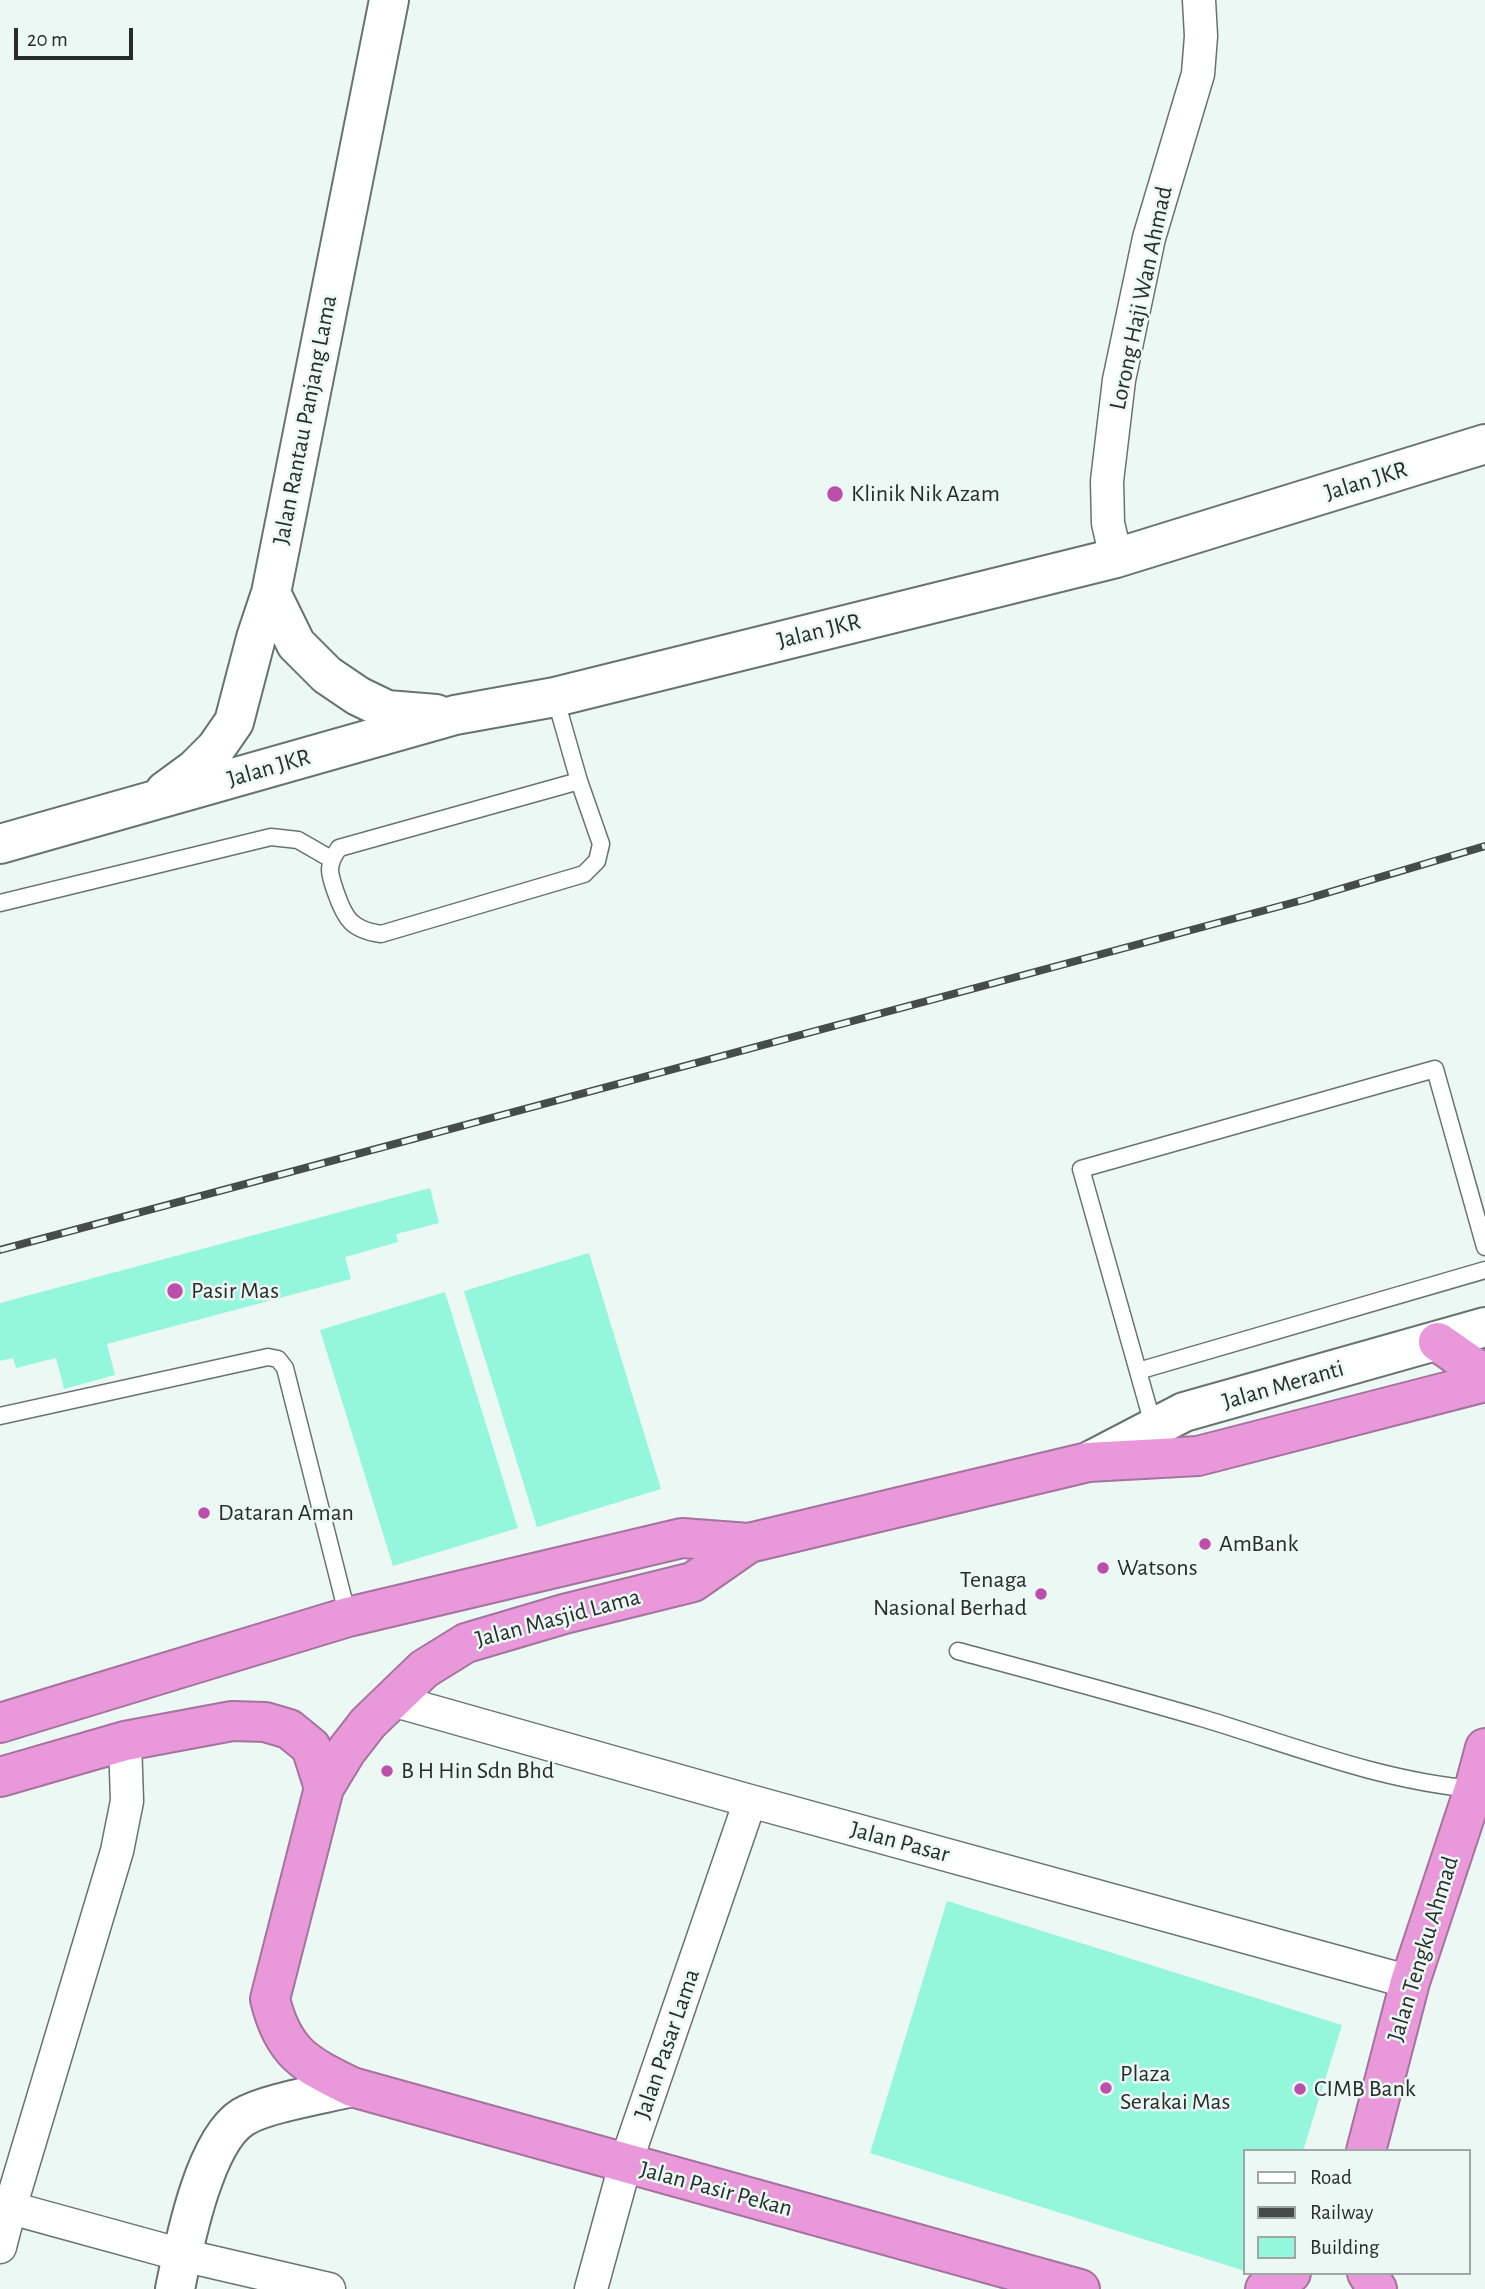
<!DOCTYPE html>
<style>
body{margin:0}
#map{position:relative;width:1485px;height:2289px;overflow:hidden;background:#ebf8f4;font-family:"Alegreya Sans",sans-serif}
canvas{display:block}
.legend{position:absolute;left:1243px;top:2149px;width:228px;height:126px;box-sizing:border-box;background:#ebf8f4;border:2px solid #9da7a4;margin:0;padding:9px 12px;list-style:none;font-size:21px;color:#282d2b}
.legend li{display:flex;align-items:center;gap:14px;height:35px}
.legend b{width:35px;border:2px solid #9da7a4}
.scale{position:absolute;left:14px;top:28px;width:119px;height:32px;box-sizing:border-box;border:4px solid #282d2b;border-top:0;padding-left:9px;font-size:21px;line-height:24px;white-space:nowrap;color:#282d2b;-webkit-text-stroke:5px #ebf8f4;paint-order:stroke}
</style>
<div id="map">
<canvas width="1485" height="2289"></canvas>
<ul class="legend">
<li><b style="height:9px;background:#fff"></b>Road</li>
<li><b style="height:9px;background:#464c49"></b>Railway</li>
<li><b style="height:19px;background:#94f7dc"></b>Building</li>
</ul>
<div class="scale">20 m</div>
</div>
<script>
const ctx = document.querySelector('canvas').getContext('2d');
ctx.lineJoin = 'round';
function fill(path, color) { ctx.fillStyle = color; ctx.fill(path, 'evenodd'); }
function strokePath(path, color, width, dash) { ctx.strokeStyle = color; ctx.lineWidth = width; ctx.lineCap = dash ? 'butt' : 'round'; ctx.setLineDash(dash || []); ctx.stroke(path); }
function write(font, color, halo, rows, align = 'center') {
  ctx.font = font + ' "Alegreya Sans",sans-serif'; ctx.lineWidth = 5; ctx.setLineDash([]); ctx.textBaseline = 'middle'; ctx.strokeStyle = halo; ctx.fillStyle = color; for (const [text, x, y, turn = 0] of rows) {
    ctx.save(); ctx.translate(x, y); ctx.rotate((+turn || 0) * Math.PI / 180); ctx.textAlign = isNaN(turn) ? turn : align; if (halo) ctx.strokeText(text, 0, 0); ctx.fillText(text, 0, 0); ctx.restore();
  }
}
fill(new Path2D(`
 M430 1188 439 1223 396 1234 398 1242 345 1257 351 1279 107 1344 115 1375 64 1389 56 1358 16 1368 13 1358 0 1361V1303Z
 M589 1253 661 1489 537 1527 464 1291Z
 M445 1292 518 1528 393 1566 320 1330Z
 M947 1901 1342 2025 1303 2151H1245V2271L870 2153Z`), '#94f7dc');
const lane = new Path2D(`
 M555 697 579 781 601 844 597 861 584 874 381 934C352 930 345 919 336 893 329 873 326 866 339 848L579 781
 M0 903 271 837 298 840 331 859
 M1138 1371 1485 1270
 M0 1416 268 1357 278 1359 285 1368 348 1617
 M1154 1428 1081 1169 1435 1069 1485 1247
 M958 1651C1040 1673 1123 1695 1205 1719 1294 1746 1381 1781 1474 1789`);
const street = new Path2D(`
 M1116 558 1108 523 1107 481 1119 380 1149 238 1198 74 1201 36 1199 0
 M392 1700 750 1801 1410 1982
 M0 2205 182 2255 329 2289
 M0 2247 10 2208 117 1851 127 1801 125 1741
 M591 2289 625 2165 750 1801`);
const secondary = new Path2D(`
 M271 593 296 644 327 675 358 696 387 710 436 714
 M165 791 195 769 216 748 234 722 256 638 271 593 389 0
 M0 844 455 715 555 697 1116 558 1485 444
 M1088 1462 1184 1412 1485 1327
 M175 2289C184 2245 204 2141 243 2117 266 2103 324 2094 352 2087`);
const highway = new Path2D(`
 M1438 1342 1485 1375
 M749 1543 693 1582 564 1614 466 1643 424 1669 368 1723 347 1750 324 1788 270 1999C283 2053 305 2064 352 2087L1080 2289
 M0 1723 348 1617 682 1538 749 1543 1088 1462 1198 1456 1485 1382
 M0 1777 125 1741 232 1721 265 1722 289 1729 311 1747 324 1788
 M1366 2151 1410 1982 1474 1789 1485 1748
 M1367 2273 1377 2289
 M1265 2289 1273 2287 1291 2273`);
strokePath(lane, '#68736f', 19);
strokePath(street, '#68736f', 35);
strokePath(secondary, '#68736f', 42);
strokePath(highway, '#a5739d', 42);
strokePath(lane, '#fff', 16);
strokePath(street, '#fff', 32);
strokePath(secondary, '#fff', 38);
strokePath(highway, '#e999da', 38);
const rail = new Path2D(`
 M0 1250 1303 900 1485 846`);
strokePath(rail, '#464c49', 8);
strokePath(rail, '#ebf8f4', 5, [16]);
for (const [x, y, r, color] of [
 [835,494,9,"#bc4eac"],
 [175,1291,9,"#bc4eac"],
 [204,1513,7,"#bc4eac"],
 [1205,1544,7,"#bc4eac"],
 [1103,1568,7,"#bc4eac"],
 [1041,1594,7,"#bc4eac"],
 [387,1771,7,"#bc4eac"],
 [1106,2088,7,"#bc4eac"],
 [1300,2089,7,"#bc4eac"]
]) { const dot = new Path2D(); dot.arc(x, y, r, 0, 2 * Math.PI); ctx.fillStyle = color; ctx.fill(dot); strokePath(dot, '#ebf8f4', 2.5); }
write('24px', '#282d2b', '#ebf8f4', [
 ["Lorong Haji Wan Ahmad",1141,298,-78],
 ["Jalan Rantau Panjang Lama",305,420,-79],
 ["Jalan JKR",1366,481,-17],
 ["Jalan JKR",819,631,-14],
 ["Jalan JKR",269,768,-16],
 ["Jalan Meranti",1283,1385,-16],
 ["Jalan Masjid Lama",558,1618,-15],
 ["Jalan Pasar",900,1842,15],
 ["Jalan Tengku Ahmad",1423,1949,-73],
 ["Jalan Pasar Lama",667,2044,-71],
 ["Jalan Pasir Pekan",716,2189,15]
]);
write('24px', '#282d2b', '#ebf8f4', [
 ["Klinik Nik Azam",851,494],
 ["Pasir Mas",191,1291],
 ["Dataran Aman",218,1513],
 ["AmBank",1219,1544],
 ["Watsons",1117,1568],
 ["Tenaga",1027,1580,"right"],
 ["Nasional Berhad",1027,1608,"right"],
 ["B H Hin Sdn Bhd",401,1771],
 ["Plaza",1120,2074],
 ["Serakai Mas",1120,2102],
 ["CIMB Bank",1314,2089]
], 'left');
</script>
